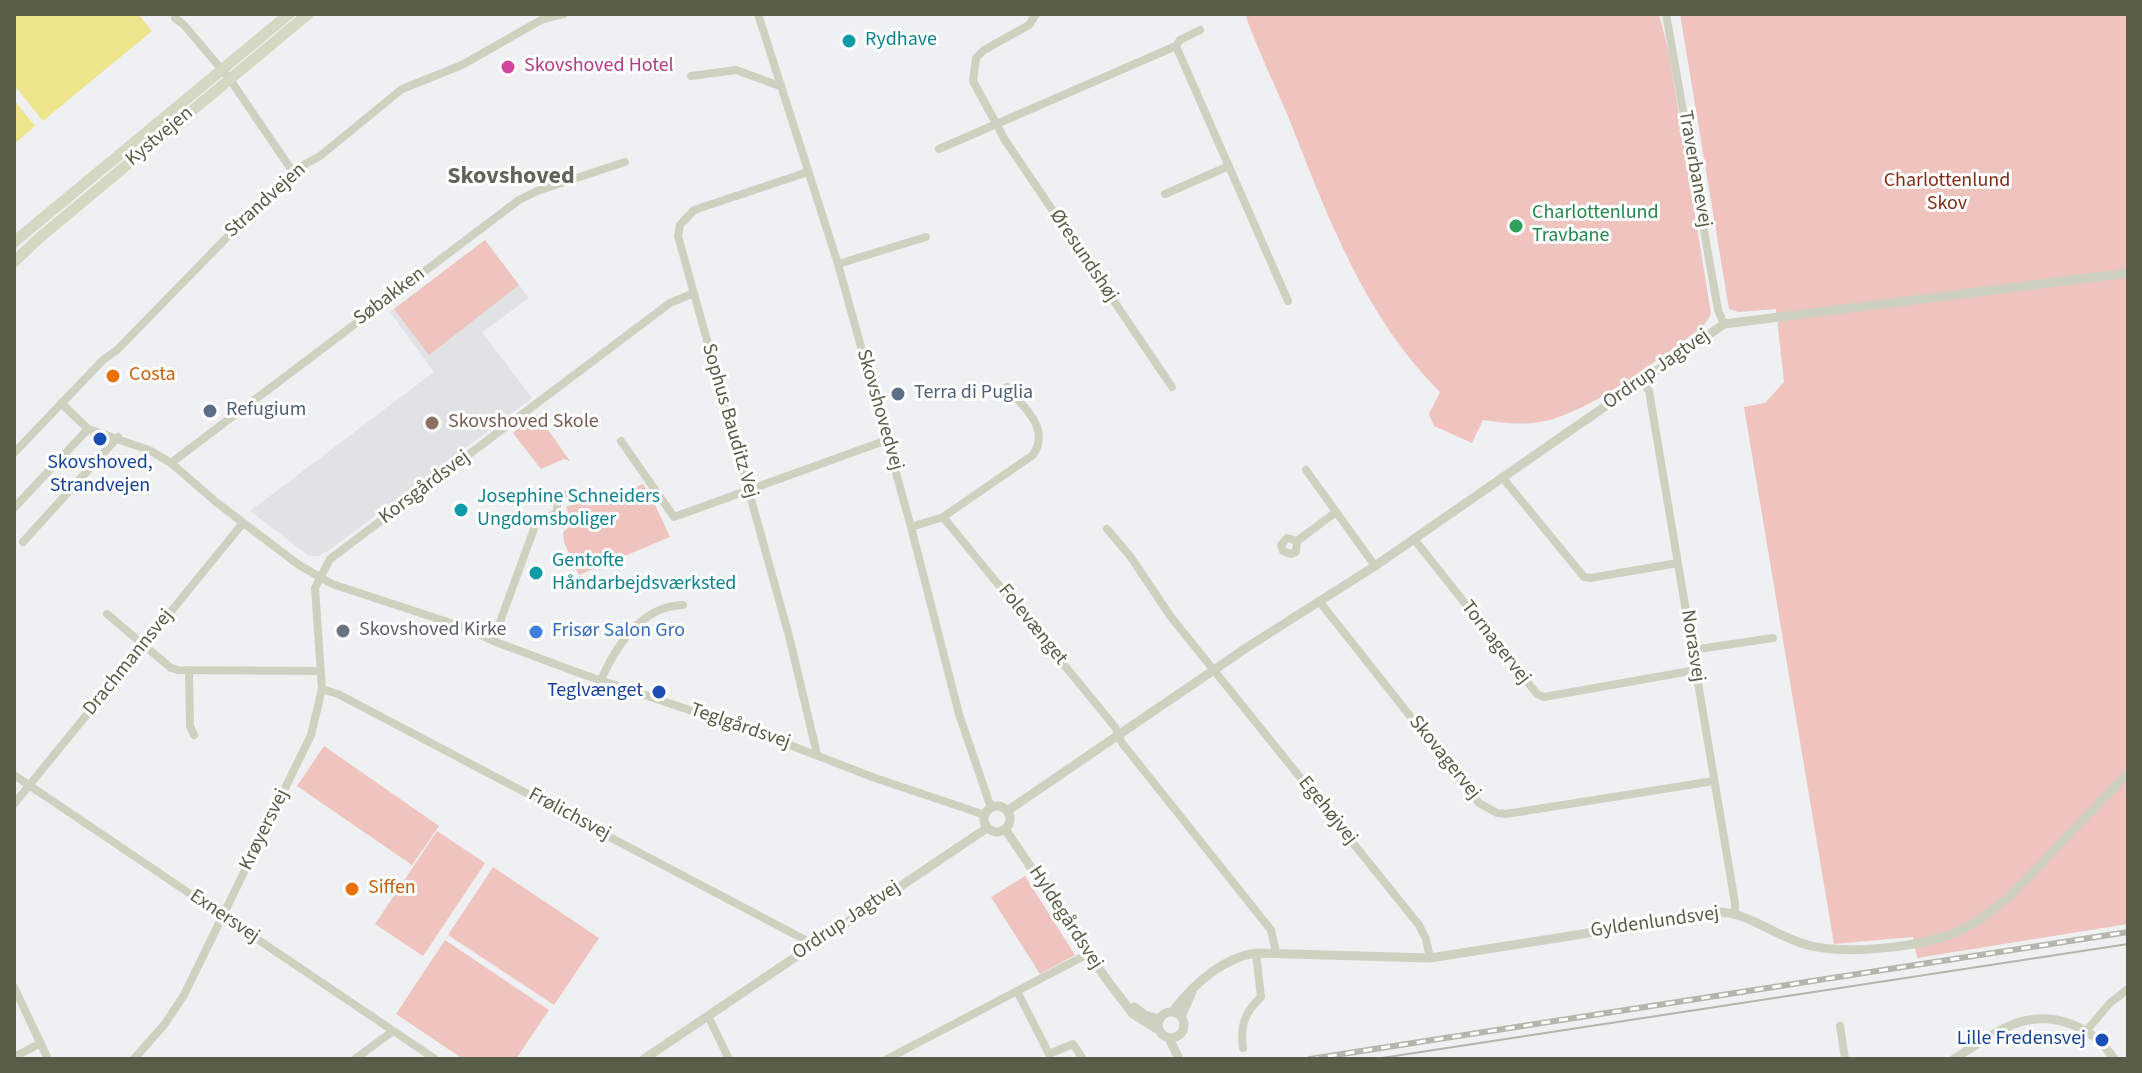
<!DOCTYPE html>
<meta charset="utf-8">
<style>
body{margin:0}
#map{position:relative;width:2142px;height:1073px;overflow:hidden;background:#eff0f2;font-family:"Source Sans 3",sans-serif}
canvas{display:block}
.frame{position:absolute;inset:0;border:16px solid #595d47;pointer-events:none}
</style>
<div id="map">
<canvas width="2142" height="1073"></canvas>
<div class="frame"></div>
</div>
<script>
const ctx = document.querySelector('canvas').getContext('2d');
ctx.lineJoin = 'round';
function fill(path, color) { ctx.fillStyle = color; ctx.fill(path, 'evenodd'); }
function strokePath(path, color, width, dash) { ctx.strokeStyle = color; ctx.lineWidth = width; ctx.lineCap = dash ? 'butt' : 'round'; ctx.setLineDash(dash || []); ctx.stroke(path); }
function write(font, color, halo, rows, align = 'center') {
  ctx.font = font + ' "Source Sans 3",sans-serif'; ctx.lineWidth = 6; ctx.setLineDash([]); ctx.textBaseline = 'middle'; ctx.strokeStyle = halo; ctx.fillStyle = color; for (const [text, x, y, turn = 0] of rows) {
    ctx.save(); ctx.translate(x, y); ctx.rotate((+turn || 0) * Math.PI / 180); ctx.textAlign = isNaN(turn) ? turn : align; if (halo) ctx.strokeText(text, 0, 0); ctx.fillText(text, 0, 0); ctx.restore();
  }
}
fill(new Path2D(`
 M485 240 529 298 482 332 532 398 328 551 318 556H309L250 511 434 372 390 312Z`), '#e0e2e3');
fill(new Path2D(`
 M1245 14H1659L1669 53 1711 314 1702 328C1655 360 1605 403 1550 420 1527 426 1505 423 1483 420L1472 443 1434 426 1429 414 1440 392C1366 319 1327 216 1290 121 1275 85 1258 51 1245 14Z
 M1680 14H2128V924L1917 958 1913 937 1834 944 1744 407 1765 403 1784 382 1776 309 1739 312 1729 309Z
 M485 240 519 285 429 355 394 309Z
 M537 414 570 461 564 459 541 469 513 433Z
 M643 484 652 498 670 537 579 575 564 542 563 532 573 524 566 507 586 499 590 506Z
 M324 746 439 826 412 865 297 786Z
 M437 831 485 863 423 956 375 924Z
 M493 867 599 938 554 1005 448 935Z
 M1025 876 1075 955 1040 974 991 897Z
 M445 940 549 1010 516 1059H463L396 1014Z`), '#efc3be');
fill(new Path2D(`
 M14 14H138L152 31 43 121 14 85Z
 M14 100 35 126 14 144Z`), '#ece58b');
strokePath(new Path2D(`
 M758 14 838 264 911 527 959 714 991 808
 M1036 14 1029 25 984 50 976 58 973 81 1005 140 1172 387
 M1666 14 1718 310 1724 324
 M175 18 184 25 229 78 293 172
 M1176 46 1180 40 1200 30
 M691 76 736 70 780 86
 M939 149 1176 46 1288 301
 M808 172 694 210 680 225 678 236 789 636 817 754
 M1165 194 1229 166
 M838 264 926 237
 M1642 380 1649 391 1735 903V913
 M61 403 88 429 149 450 171 463 216 502 299 565 332 584 466 628 493 641 582 674 764 735 875 778 985 815
 M621 441 674 517 887 440
 M14 453 103 360 117 350 280 183 300 167 320 156 402 89 462 65 541 20 564 14
 M171 463 519 200 537 191 625 162
 M1306 470 1375 566
 M1502 477 1584 577 1590 578 1678 563
 M14 508 88 429
 M943 517 1115 727 1122 743 1271 930 1276 952
 M911 527 943 517 1033 455C1051 428 1024 408 1007 387
 M1107 529 1130 556 1171 617 1419 925 1426 939 1430 958
 M1414 539 1537 694 1544 697 1696 670
 M1297 541 1287 538 1281 545 1283 551 1291 554 1296 552 1297 541 1336 512
 M23 542 118 437
 M1319 601 1479 803 1497 813 1506 814 1714 781
 M107 614 171 668 178 670 320 671
 M493 641 535 526 557 512V499L575 491
 M1692 650 1773 638
 M189 670 190 726 194 735
 M601 680C616 646 641 606 683 605
 M322 689 338 694 813 944
 M14 775 435 1059
 M14 804 243 523
 M14 987 48 1059
 M1017 991 1049 1054 1073 1044 1083 1059
 M708 1016 729 1059
 M1840 1026 1845 1059
 M2086 1031 2110 1003 2128 989
 M1243 1048C1240 1026 1244 1013 1261 997L1256 953
 M14 1057 41 1043
 M134 1059 164 1025 184 995 311 735 322 689 315 588 330 559 670 303 694 293
 M355 1059 393 1031
 M887 1059 1088 954`), '#ced1c0', 8);
strokePath(new Path2D(`
 M984 819a13 13 0 1 1 26 0a13 13 0 1 1-26 0Z
 M1007 811 1249 646 1375 566 1724 324 2128 273
 M1005 829 1107 980 1133 1014 1160 1031
 M1134 1007 1145 1015 1160 1019
 M1158 1025a13 13 0 1 1 26 0a13 13 0 1 1-26 0Z
 M1172 1012C1193 985 1222 958 1256 953L1430 958 1722 912C1751 915 1773 934 1801 943 1837 956 1909 948 1946 936 1969 929 1989 913 2008 898L2128 773
 M1181 1017 1192 992
 M1169 1038 1179 1059
 M644 1059 987 828
 M1954 1059C1973 1047 1993 1032 2014 1024 2052 1010 2093 1026 2114 1059`), '#ced1c0', 9);
strokePath(new Path2D(`
 M14 242 289 14
 M14 262 38 239 308 14`), '#d3d8c2', 11);
strokePath(new Path2D(`
 M1375 1059 2128 944`), '#b3b6ad', 2);
const rail = new Path2D(`
 M1310 1059 2128 932`);
strokePath(rail, '#b3b6ad', 6);
strokePath(rail, '#fff', 3, [9]);
for (const [x, y, r, color] of [
 [849,41,8,"#0f9aa8"],
 [508,67,8,"#d1479c"],
 [1516,226,8,"#2e9e5b"],
 [113,376,8,"#e8710a"],
 [898,394,8,"#5c6f8a"],
 [210,411,8,"#5c6f8a"],
 [432,423,8,"#8d6e63"],
 [100,439,8,"#1a4fb4"],
 [461,510,8,"#0f9aa8"],
 [536,573,8,"#0f9aa8"],
 [343,631,8,"#6b7280"],
 [536,632,8,"#3f7fe0"],
 [659,692,8,"#1a4fb4"],
 [352,889,8,"#e8710a"],
 [2102,1040,8,"#1a4fb4"]
]) { const dot = new Path2D(); dot.arc(x, y, r, 0, 2 * Math.PI); ctx.fillStyle = color; ctx.fill(dot); strokePath(dot, '#fff', 3); }
write('20px', '#0d838f', '#fff', [
 ["Rydhave",865,41],
 ["Josephine Schneiders",477,498],
 ["Ungdomsboliger",477,521],
 ["Gentofte",552,562],
 ["Håndarbejdsværksted",552,585]
], 'left');
write('20px', '#b23c85', '#fff', [
 ["Skovshoved Hotel",524,67]
], 'left');
write('20px', '#595d47', '#fff', [
 ["Kystvejen",160,137,-40],
 ["Traverbanevej",1694,169,80],
 ["Strandvejen",266,201,-42],
 ["Øresundshøj",1083,256,56],
 ["Søbakken",390,297,-37],
 ["Ordrup Jagtvej",1657,370,-35],
 ["Skovshovedvej",879,410,74],
 ["Sophus Bauditz Vej",729,421,74],
 ["Korsgårdsvej",425,488,-37],
 ["Folevænget",1032,625,51],
 ["Tornagervej",1495,643,52],
 ["Norasvej",1692,646,81],
 ["Drachmannsvej",129,663,-51],
 ["Teglgårdsvej",740,727,19],
 ["Skovagervej",1444,758,51],
 ["Egehøjvej",1327,811,51],
 ["Frølichsvej",569,815,28],
 ["Krøyersvej",265,830,-64],
 ["Exnersvej",224,917,34],
 ["Hyldegårdsvej",1065,918,57],
 ["Ordrup Jagtvej",847,921,-34],
 ["Gyldenlundsvej",1655,923,-8]
]);
write('20px', '#7f2d17', '#fff', [
 ["Charlottenlund",1947,182],
 ["Skov",1947,205]
]);
write('20px', '#27864d', '#fff', [
 ["Charlottenlund",1532,214],
 ["Travbane",1532,237]
], 'left');
write('20px', '#c56008', '#fff', [
 ["Costa",129,376],
 ["Siffen",368,889]
], 'left');
write('20px', '#4e5e75', '#fff', [
 ["Terra di Puglia",914,394],
 ["Refugium",226,411]
], 'left');
write('20px', '#785e54', '#fff', [
 ["Skovshoved Skole",448,423]
], 'left');
write('20px', '#164399', '#fff', [
 ["Skovshoved,",100,464,"center"],
 ["Strandvejen",100,487,"center"],
 ["Teglvænget",643,692],
 ["Lille Fredensvej",2086,1040]
], 'right');
write('20px', '#5b616d', '#fff', [
 ["Skovshoved Kirke",359,631]
], 'left');
write('20px', '#366cbe', '#fff', [
 ["Frisør Salon Gro",552,632]
], 'left');
write('bold 24px', '#62645c', '#fff', [
 ["Skovshoved",511,178]
]);
</script>
